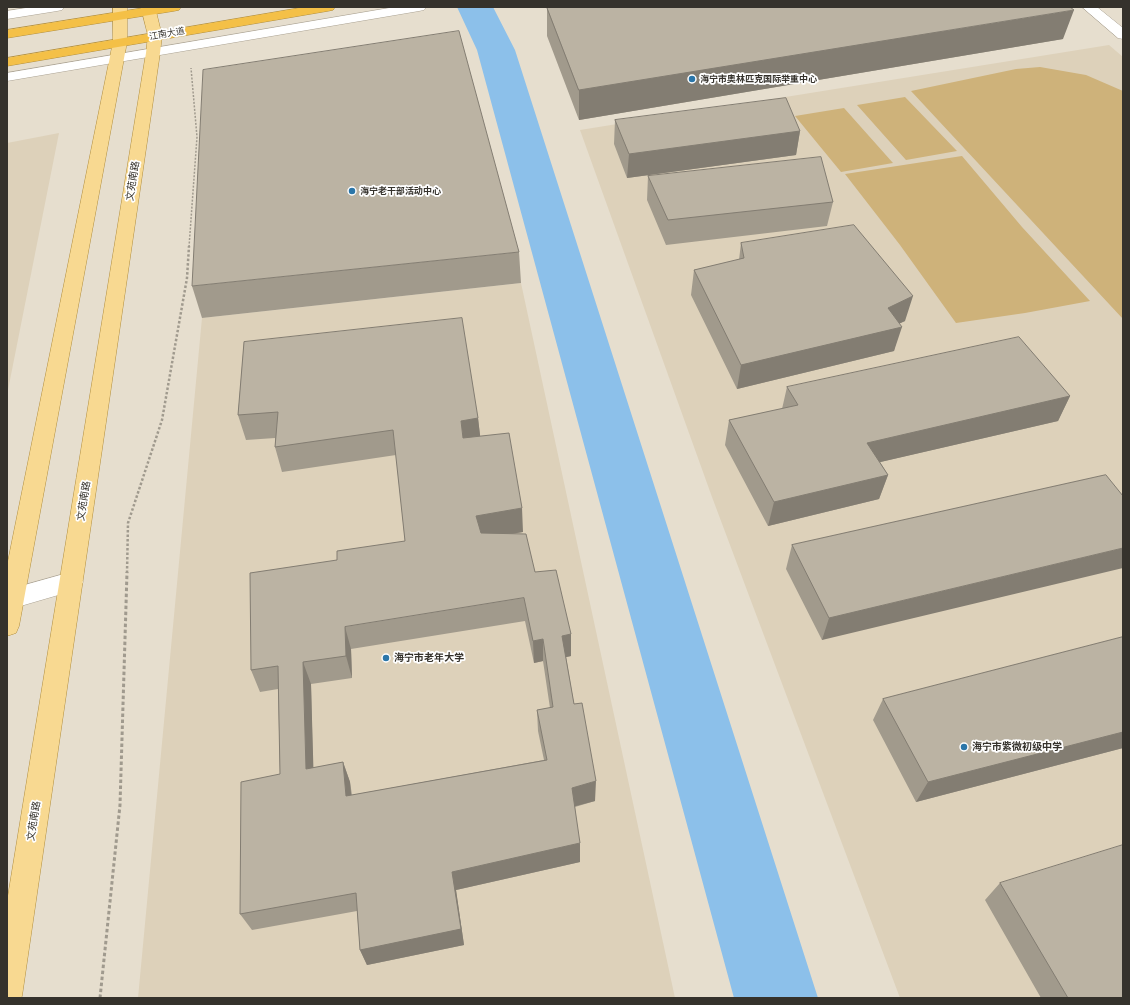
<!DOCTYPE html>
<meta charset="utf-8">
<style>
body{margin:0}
#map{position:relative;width:1130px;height:1005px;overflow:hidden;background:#e6dece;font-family:"IBM Plex Sans",sans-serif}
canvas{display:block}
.frame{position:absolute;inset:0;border:8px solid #35322c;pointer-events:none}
</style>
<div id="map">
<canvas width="1130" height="1005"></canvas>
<div class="frame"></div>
</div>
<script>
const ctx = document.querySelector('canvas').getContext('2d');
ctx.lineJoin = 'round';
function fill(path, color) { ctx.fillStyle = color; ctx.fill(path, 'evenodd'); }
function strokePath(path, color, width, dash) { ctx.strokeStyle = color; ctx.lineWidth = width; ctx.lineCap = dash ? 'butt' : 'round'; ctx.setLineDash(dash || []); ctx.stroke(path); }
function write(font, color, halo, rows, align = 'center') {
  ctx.font = font + ' "IBM Plex Sans","Noto Sans SC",sans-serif'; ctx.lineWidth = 3.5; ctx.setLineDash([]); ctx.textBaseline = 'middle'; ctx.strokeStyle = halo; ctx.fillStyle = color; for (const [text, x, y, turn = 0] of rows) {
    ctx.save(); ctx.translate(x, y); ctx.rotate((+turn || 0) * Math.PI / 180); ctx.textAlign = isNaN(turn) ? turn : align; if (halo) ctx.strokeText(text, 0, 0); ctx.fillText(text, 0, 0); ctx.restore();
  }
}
fill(new Path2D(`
 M1109 45 1123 57V998H900L712 497 580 130Z
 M59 133 7 395V143Z
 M521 283 675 998H138L202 318Z`), '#ddd1ba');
fill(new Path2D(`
 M1040 67 1086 75 1123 91V319L911 91 1016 69Z
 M905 97 957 151 906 160 857 105Z
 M844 108 893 163 841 172 795 116Z
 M962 156 1022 227 1090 301 1025 313 956 323 900 245 845 174Z`), '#ceb27a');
fill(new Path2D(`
 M457 7H493L515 50 818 998H734L477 50Z`), '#8cc0ea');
const minor = new Path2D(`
 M32 7H64L62 10 57 11 7 19V11Z
 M395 7H426L424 10 419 11 7 81V73Z
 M1082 7H1097L1123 28V39L1118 38Z
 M71 572 79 575 83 582 79 589 7 610V590Z`);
const major = new Path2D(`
 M113 7H127V42L19 626 16 633 7 636V566L113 42Z
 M141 7H155L162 36 160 53 22 996 21 998H7V902L146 53 148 36Z`);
const highway = new Path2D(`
 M149 7H181L179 10 174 11 7 38V30Z
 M305 7H335L333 10 328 11 7 66V58Z`);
strokePath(minor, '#aaa293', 1);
strokePath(major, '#b18e3e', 1);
strokePath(highway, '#b18e3e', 1);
strokePath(new Path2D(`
 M189 247 197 137 191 68`), '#a09a8e', 1.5, [2, 1.5]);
strokePath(new Path2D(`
 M127 573 128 523 162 420 187 278 189 246`), '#a09a8e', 2.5, [2.5, 2]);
strokePath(new Path2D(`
 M100 998 120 805 127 572`), '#a09a8e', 3, [3.5, 2.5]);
fill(minor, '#fff');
fill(major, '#f8d991');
fill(highway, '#f4c047');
fill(new Path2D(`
 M547 7 1063 39 579 120 547 36Z
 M615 120 800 131 796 155 627 178 614 144Z
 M648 176 833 202 827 226 666 245 647 200Z
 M741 243 905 321 900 323 894 351 737 389 691 295 694 270 739 260Z
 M519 252 521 283 202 318 192 286Z
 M244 342 478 418 480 436 523 532 512 534 535 572 571 634V656L566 657 574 704 595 801 575 807 580 862 456 890 464 945 367 965 360 950 357 911 252 930 240 914 280 774 278 689 260 692 251 670 337 560 405 541 396 455 282 472 275 447V438L246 440 238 415ZM525 621 534 663 543 661 550 708 537 710 538 731 544 760 352 795 350 782 343 762 313 768 311 684 352 678 351 649Z
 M787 387 1070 396 1058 421 880 462 888 475 879 499 768 526 725 445 729 420 782 409Z
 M1106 475 822 640 786 569 792 545Z
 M1123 637V748L916 802 873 720 883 699Z
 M1000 883 1123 998H1041L985 900Z`), '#a19a8c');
fill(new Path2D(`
 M1074 10 1063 39 579 120V90Z
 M800 131 796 155 627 178 629 154Z
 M913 296 905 321 886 330 902 327 894 351 737 389 741 365Z
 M1070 396 1058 421 859 467 867 443Z
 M478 418 481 443 464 445 461 421Z
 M888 475 879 499 768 526 774 502Z
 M522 508 523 532 478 539 476 516Z
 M1123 548V568L822 640 829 618Z
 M345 627 351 649 352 678 346 656Z
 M571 634V656L562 658V636Z
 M543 639V661L534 663 533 641Z
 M303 662 311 684 314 789 306 769Z
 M1123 732V748L916 802 928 782Z
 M343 762 350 782 353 816 346 796Z
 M596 781 595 801 572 807V788Z
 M580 843V862L456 890 464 945 367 965 360 950 452 872Z`), '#837d72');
const building = new Path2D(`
 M547 7H1070L1074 10 579 90Z
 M459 31 519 252 192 286 203 70Z
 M786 98 800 131 629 154 615 120Z
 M821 157 833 202 668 220 648 176Z
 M854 225 913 296 888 308 902 327 741 365 694 270 744 258 741 243Z
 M462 318 478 418 461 421 463 438 509 433 522 508 476 516 481 533 526 534 535 572 556 570 571 634 562 636 574 704 582 703 596 781 572 788 580 843 452 872 461 929 360 950 356 893 240 914 241 782 280 774 278 666 251 670 250 573 337 560V551L405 541 393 430 275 447 278 412 238 415 244 342ZM524 598 533 641 543 639 553 707 537 710 547 760 346 796 343 762 306 769 303 662 346 656 345 627Z
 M1019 337 1070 396 867 443 888 475 774 502 729 420 798 405 787 387Z
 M1106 475 1123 496V548L829 618 792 545Z
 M1123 637V732L928 782 883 699Z
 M1123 845V998H1068L1000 883Z`);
fill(building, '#bbb3a3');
strokePath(building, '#837d72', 1);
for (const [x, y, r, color] of [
 [692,79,4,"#2b76a9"],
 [352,191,4,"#2b76a9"],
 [386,658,4,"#2b76a9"],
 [964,747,4,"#2b76a9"]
]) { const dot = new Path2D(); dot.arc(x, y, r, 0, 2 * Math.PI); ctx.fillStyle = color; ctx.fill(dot); strokePath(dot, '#fff', 1.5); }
write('9px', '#35322c', '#fff', [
 ["江南大道",167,34,-10]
]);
write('bold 9px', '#35322c', '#fff', [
 ["海宁市奥林匹克国际举重中心",700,79],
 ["海宁老干部活动中心",360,191]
], 'left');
write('10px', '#35322c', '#fff', [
 ["文苑南路",133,181,-81],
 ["文苑南路",84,501,-81],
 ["文苑南路",34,821,-81]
]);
write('bold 10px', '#35322c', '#fff', [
 ["海宁市老年大学",394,658],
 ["海宁市紫微初级中学",972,747]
], 'left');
</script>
